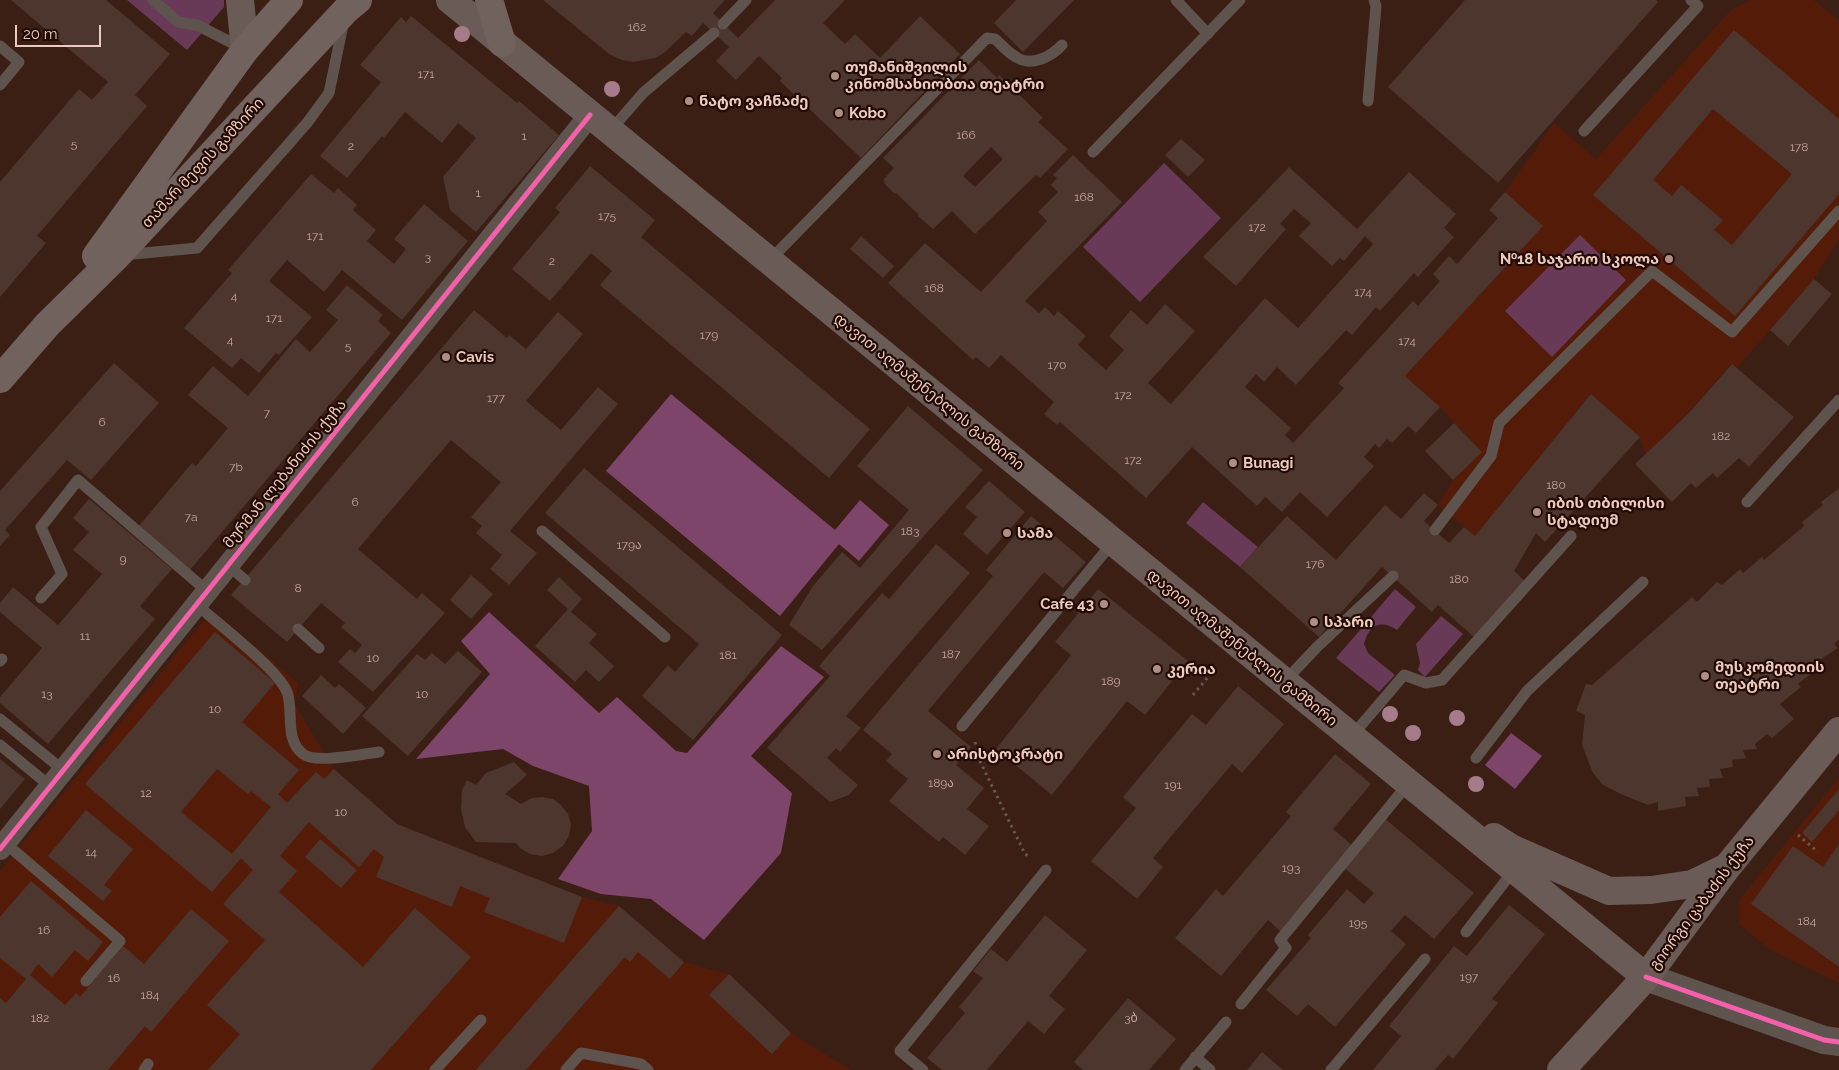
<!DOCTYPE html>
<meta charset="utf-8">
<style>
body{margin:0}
#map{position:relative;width:1839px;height:1070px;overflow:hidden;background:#3b1f14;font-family:Raleway,sans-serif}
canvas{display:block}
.scale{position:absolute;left:15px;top:25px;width:86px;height:22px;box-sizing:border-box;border:2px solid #edcabf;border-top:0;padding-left:6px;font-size:15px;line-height:18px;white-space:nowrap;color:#edcabf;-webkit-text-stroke:4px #220b05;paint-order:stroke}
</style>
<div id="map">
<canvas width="1839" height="1070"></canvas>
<div class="scale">20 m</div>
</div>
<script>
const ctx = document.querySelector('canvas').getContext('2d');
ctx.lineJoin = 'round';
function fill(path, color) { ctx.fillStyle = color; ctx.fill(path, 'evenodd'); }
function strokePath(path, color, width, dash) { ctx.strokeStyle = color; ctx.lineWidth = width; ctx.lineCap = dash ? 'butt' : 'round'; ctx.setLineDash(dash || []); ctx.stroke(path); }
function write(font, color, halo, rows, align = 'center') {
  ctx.font = font + ' Raleway,"Noto Sans Georgian",sans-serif'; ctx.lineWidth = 4.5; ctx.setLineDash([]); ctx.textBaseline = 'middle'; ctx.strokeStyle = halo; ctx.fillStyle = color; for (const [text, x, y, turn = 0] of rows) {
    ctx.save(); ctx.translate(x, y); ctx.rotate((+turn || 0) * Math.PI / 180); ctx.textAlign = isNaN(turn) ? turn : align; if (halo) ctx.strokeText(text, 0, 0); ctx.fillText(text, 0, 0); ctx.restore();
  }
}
fill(new Path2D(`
 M1751 0H1814L1839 20V239L1814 279 1737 368 1731 364 1688 414 1645 455 1640 437 1591 394 1475 536 1438 505 1453 480 1482 452 1440 407 1405 376 1542 226 1505 192 1554 123 1596 159 1731 10Z
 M212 610 298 683 295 705 334 769 397 824 582 897 619 906 684 962 729 974 791 1033 851 1070H0V871Z
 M1839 778V983L1772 951 1739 924V900Z`), '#541c08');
fill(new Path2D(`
 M127 0H224V7L187 50Z
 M1164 163 1221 218 1140 302 1083 247Z
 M1580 235 1626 280 1552 357 1505 311Z
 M1203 502 1258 547 1240 567 1186 523Z
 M1395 589 1416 607 1397 630C1380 619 1369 625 1364 644L1368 653 1395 675 1379 692 1336 658Z
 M1441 616 1463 634 1425 677 1418 670 1420 663 1416 644Z`), '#683a57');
fill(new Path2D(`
 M671 394 835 530 860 500 889 525 859 561 839 544 780 616 606 471Z
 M489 612 599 713 617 697 676 751 687 753 781 646 824 677 751 756 792 793 781 853 704 940 651 899 601 894 558 879 592 831 589 786 533 766 503 749 416 759 490 674 461 641Z
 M1511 733 1542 756 1515 789 1485 765Z`), '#7e456a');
fill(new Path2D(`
 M11 0H106L170 54 135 95 147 106 37 236 46 243 0 297V182L79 89 92 100 108 82Z
 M543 0H725L713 13 738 38 775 0H845L823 23 845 44 855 34 880 58 920 16 960 54 861 158 780 81 782 78 759 56 736 80 716 61 729 47 703 23 692 36 686 32 664 53 655 58 633 62 622 60 609 54Z
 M1016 0H1074L1023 52 994 23Z
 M1465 0H1656L1658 2 1498 183 1388 87Z
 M411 16 517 103 519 101 559 135 476 232 450 210 443 177 476 138 458 123 442 143 405 112 384 138 382 136 347 178 320 156 381 82 360 65 401 17 406 22Z
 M1734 30 1839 119V194L1735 316 1593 195ZM1713 109 1792 174 1732 245 1714 230 1723 220 1681 185 1672 196 1653 180Z
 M979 60 997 78 999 75 1043 118 1038 122 1068 149 1040 178 1036 175 975 234 952 211 933 229 918 216 919 215 896 193 895 194 884 183 885 182 883 180 894 168 883 158ZM991 147 1003 159 975 187 963 176Z
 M1181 139 1205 160 1188 177 1165 155Z
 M1073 155 1122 202 1025 301 1039 313 1045 307 1054 316 1058 311 1086 336 1078 345 1106 370 1124 350 1109 336 1131 310 1147 325 1165 304 1195 331 1148 383 1171 404 1265 298 1298 328 1373 244 1365 236 1344 261 1340 258 1332 266 1299 236 1311 223 1294 209 1280 224 1286 229 1236 286 1203 257 1289 167 1357 229 1409 172 1456 214 1444 228 1454 237 1418 277 1414 273 1380 311 1376 307 1352 335 1346 330 1296 385 1277 367 1264 382 1256 374 1245 387 1291 428 1285 435 1293 443 1344 388 1338 383 1413 301 1418 306 1440 281 1433 274 1449 256 1457 264 1498 218 1489 210 1505 192 1543 226 1405 376 1440 407 1416 433 1408 426 1392 443 1387 439 1379 448 1375 444 1364 457 1374 466 1327 517 1300 492 1282 512 1265 497 1257 506 1192 447 1146 498 1060 422 1057 425 1044 414 1054 402 1001 355 989 368 976 357 973 360 888 283 925 243 981 292 1047 221 1038 212 1058 192 1051 185 1057 178 1053 175Z
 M590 166 655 220 641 237 870 429 829 478 600 285 612 271 591 253 550 301 512 269 560 212 555 208Z
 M311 174 334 193 338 188 357 205 353 210 376 230 367 241 394 264 406 249 394 239 424 204 468 241 402 320 342 270 324 292 287 260 269 281 312 317 279 355 276 353 259 373 241 358 232 368 184 328 232 273 228 270Z
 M861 236 894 266 883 278 850 249Z
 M1814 279 1832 294 1788 346 1770 330Z
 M347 285 383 315 378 321 391 333 189 571 138 527 192 463 196 466 228 428 188 395 213 366 248 396 296 339 310 352 338 320 326 310Z
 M474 310 507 338 509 335 526 349 558 312 583 334 526 401 561 430 598 387 618 404 510 531 537 553 509 585 490 569 502 555 476 533 482 526 471 517 501 482 451 440 358 549 417 599 422 593 445 613 373 692 338 662 350 649 355 653 362 645 341 627 345 623 321 603 287 642 231 595Z
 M114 363 159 403 91 480 67 460 5 530 10 535 0 546V491Z
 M1732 364 1794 417 1749 467 1739 458 1717 478 1713 473 1696 488 1691 483 1672 502 1635 464 1688 414Z
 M1591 394 1640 437 1545 542 1536 533 1514 571 1526 582 1475 638 1438 605 1432 612 1382 567 1319 637 1240 567 1287 516 1336 560 1385 505 1401 519 1424 493 1438 505 1424 521 1449 543 1464 527 1475 536Z
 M908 406 983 470 822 650 789 625 813 586 842 552 860 568 909 510 857 466Z
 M1454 423 1482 452 1453 480 1425 451Z
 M584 468 782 635 693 740 642 696 668 665 675 672 699 644 545 513Z
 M989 481 1025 512 987 555 963 534 977 517 965 507Z
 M1839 488V640L1834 644 1838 648 1815 663 1818 668 1798 684 1801 687 1780 704 1794 719 1772 738 1767 734 1755 744 1757 749 1743 750 1746 758 1732 760 1733 767 1720 769 1723 778 1709 779 1710 787 1697 788 1699 796 1685 797 1686 806 1658 811V802L1648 805 1621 794 1603 785 1593 773 1582 745 1585 715 1576 711 1586 684 1592 685 1692 597 1697 602 1717 582 1722 585 1740 569 1743 573 1762 557 1764 560 1804 526 1802 522 1823 505 1821 502Z
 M89 499 172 569 140 606 155 619 48 744 0 703V697L42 648 0 612V603L13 587 58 625 102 574 73 550 89 532 73 518Z
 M1031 516 1086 562 1063 588 1044 572 928 711 971 747 956 765 984 788 967 809 989 826 965 855 943 837 939 842 889 801 908 779 886 761 892 754 863 730 993 576 986 570Z
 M936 544 970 573 846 716 861 728 840 752 836 748 827 758 858 785 849 795 830 802 767 748 830 676 819 666 882 593 889 599Z
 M471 575 493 594 471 619 450 600Z
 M559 577 582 599 571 612 597 634 589 643 614 666 599 682 586 670 575 682 535 646 568 609 547 590Z
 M1098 589 1188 661 1145 715 1127 701 1052 795 996 749 1071 655 1055 642Z
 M215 632 275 683 242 722 299 770 278 794 287 803 316 772 324 779 334 769 397 824 582 897 564 943 484 912 490 898 460 886 452 907 376 877 384 857 374 849 359 867 309 822 280 856 297 871 279 892 363 967 415 908 471 957 371 1070H208L240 1034 207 1005 265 940 223 904 253 870 241 858 212 892 85 784ZM217 769 248 794 251 791 271 807 232 854 181 812Z
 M458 651 482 672 408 756 362 716 417 654 425 660 432 653 445 664Z
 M321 675 335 688 339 684 366 708 343 734 302 696Z
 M1238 686 1284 724 1242 773 1232 764 1153 858 1163 867 1137 899 1091 861 1136 808 1123 797 1192 714 1206 725Z
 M1335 754 1371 784 1333 829 1353 846 1281 932 1268 920 1221 976 1175 938 1216 889 1223 896 1291 816 1286 812Z
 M0 759 25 779 0 809Z
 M514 762 527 775 505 794 521 804 532 798 542 797 553 799 561 805 568 814 571 824 569 836 563 846 553 853 542 856 530 854 520 848 516 843 476 842 465 827 461 809 462 790 467 780 476 785 486 773Z
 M1839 789V810L1812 842 1802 833Z
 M86 810 133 849 104 885 112 891 103 901 48 856Z
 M1384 818 1474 893 1434 939 1405 915 1391 931 1406 944 1335 1027 1308 1004 1297 1016 1266 990 1311 938 1308 935 1347 889 1364 904 1374 893 1343 867Z
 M320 839 357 870 341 888 305 857Z
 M1839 844V967L1751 904 1793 846 1823 867Z
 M31 881 103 942 88 961 75 950 52 977 38 964 30 975 65 1005 76 993 80 997 123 946 144 964 191 909 229 941 151 1032 145 1026 108 1070H0V998L6 1003 26 979 0 958V917Z
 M1509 905 1545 934 1492 999 1498 1003 1453 1059 1448 1055 1435 1070H1373L1401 1036 1389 1026 1454 946 1467 956Z
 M619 906 684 962 670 979 638 952 630 962 625 957 526 1070H476Z
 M1045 915 1087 950 1049 996 1065 1009 1044 1034 1028 1021 987 1070H942L927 1058 965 1013 959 1007 983 978 973 971 991 949 1007 962Z
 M729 974 791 1033 772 1054 709 995Z
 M1128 998 1176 1039 1149 1070H1083L1074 1062Z
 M1262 1052 1283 1070H1247Z`), '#4d362e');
strokePath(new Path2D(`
 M1193 695 1218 665
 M975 742 979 759 1025 854 1030 857
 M1798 835 1818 852`), '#665753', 3, [2.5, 4]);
strokePath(new Path2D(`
 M153 0 178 22 197 25 244 49
 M1176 0 1208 34
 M723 24 746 0
 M0 46 19 62 0 85
 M1368 101 1376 6 1374 0
 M610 131 643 93 714 33
 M1584 131 1698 6 1691 0
 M1093 152 1240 0
 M123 255 197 248 307 123 329 93 344 20
 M769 261 987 38 995 39C1001 44 1008 53 1016 57 1031 67 1051 57 1062 45
 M1747 502 1839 400
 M1435 530 1491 456 1499 423 1652 271 1732 332 1839 211
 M542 531 665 637
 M228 565 245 580
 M41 598 62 574 41 527 78 480 207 591
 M196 604C217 623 278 669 287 692 294 712 284 739 303 754 316 764 362 754 379 752
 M298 629 319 648
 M0 661 2 659
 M1284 682 1317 647 1393 576
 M0 719 63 770
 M962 726 1113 542
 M1351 737 1404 675 1426 683 1442 680 1571 536
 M0 745 50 786
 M1476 758 1527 691 1643 582
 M5 843 120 941 86 981
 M1466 932 1514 870
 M1241 1004 1286 948 1280 940 1408 784
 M1195 1057 1210 1070
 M144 1070 148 1064
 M435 1070 481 1020
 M566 1070 581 1053 641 1064 648 1070
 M923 1070 900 1051 1046 870
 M1185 1070 1226 1022
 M1331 1070 1425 959`), '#5f534e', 11);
strokePath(new Path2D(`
 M0 849 590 115`), '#5f534e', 22);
strokePath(new Path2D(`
 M1646 977 1824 1040 1839 1042`), '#5f534e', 28);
strokePath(new Path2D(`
 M240 0 245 50
 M450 0 1646 977
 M1494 837 1511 848 1609 891 1651 890 1692 884 1725 868
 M1561 1070 1646 977 1728 866 1839 731`), '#6a5b57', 28);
strokePath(new Path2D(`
 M489 0 502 43
 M96 256 245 50 289 0
 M0 379 47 325 117 256 346 10 358 0`), '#71625d', 28);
strokePath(new Path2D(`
 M0 849 590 115
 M1646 977 1824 1040 1839 1042`), '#f560ab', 5);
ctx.fillStyle = '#a67b8a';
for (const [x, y] of [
 [462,34],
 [612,89],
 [1390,714],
 [1457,718],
 [1413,733],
 [1476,784]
]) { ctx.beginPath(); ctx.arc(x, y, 8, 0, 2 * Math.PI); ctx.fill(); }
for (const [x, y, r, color] of [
 [835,76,5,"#af8e83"],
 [689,101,5,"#af8e83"],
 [839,113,5,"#af8e83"],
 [1669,259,5,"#af8e83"],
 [446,357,5,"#af8e83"],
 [1233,463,5,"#af8e83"],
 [1537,512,5,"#af8e83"],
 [1007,533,5,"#af8e83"],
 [1104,604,5,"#af8e83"],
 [1314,622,5,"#af8e83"],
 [1157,669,5,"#af8e83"],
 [1705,676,5,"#af8e83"],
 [937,754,5,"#af8e83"]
]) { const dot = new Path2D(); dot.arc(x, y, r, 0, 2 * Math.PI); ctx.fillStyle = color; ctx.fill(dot); strokePath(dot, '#220b05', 2); }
write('12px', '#c5a59b', null, [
 ["162",637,27],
 ["171",426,74],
 ["166",966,135],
 ["1",524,136],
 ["5",74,144],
 ["2",351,146],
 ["178",1799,147],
 ["1",478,193],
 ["168",1084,197],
 ["175",607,216],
 ["172",1257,227],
 ["171",315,236],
 ["3",428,257],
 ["2",552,261],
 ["168",934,288],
 ["174",1363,292],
 ["4",234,296],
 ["171",274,318],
 ["179",709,335],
 ["4",230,340],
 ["174",1407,341],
 ["5",348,346],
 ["170",1057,365],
 ["172",1123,395],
 ["177",496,398],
 ["7",267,413],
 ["6",102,422],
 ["182",1721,436],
 ["172",1133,460],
 ["7b",236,467],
 ["180",1556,485],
 ["6",355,502],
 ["7a",191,517],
 ["183",910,531],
 ["179ა",629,545],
 ["9",123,559],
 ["176",1315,564],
 ["180",1459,579],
 ["8",298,588],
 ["11",85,636],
 ["187",951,654],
 ["181",728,655],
 ["10",373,658],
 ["189",1111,681],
 ["13",47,694],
 ["10",422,694],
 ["10",215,709],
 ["189ა",941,783],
 ["191",1173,785],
 ["12",146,793],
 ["10",341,812],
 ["14",91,852],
 ["193",1291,868],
 ["184",1807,921],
 ["195",1358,923],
 ["16",44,930],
 ["197",1469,977],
 ["16",114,978],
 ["184",150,995],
 ["182",40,1018],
 ["3ბ",1131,1018]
]);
write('bold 15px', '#edcabf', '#220b05', [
 ["თუმანიშვილის",845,67],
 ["კინომსახიობთა თეატრი",845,84],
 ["ნატო ვაჩნაძე",699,101],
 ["Kobo",849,113],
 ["№18 საჯარო სკოლა",1659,259,"right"],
 ["Cavis",456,357],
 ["Bunagi",1243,463],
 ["იბის თბილისი",1547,503],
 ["სტადიუმ",1547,520],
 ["სამა",1017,533],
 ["Cafe 43",1094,604,"right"],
 ["სპარი",1324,622],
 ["მუსკომედიის",1715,667],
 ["თეატრი",1715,684],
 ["კერია",1167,669],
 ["არისტოკრატი",947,754]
], 'left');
write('15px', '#edcabf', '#220b05', [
 ["თამარ მეფის გამზირი",203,163,-47],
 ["დავით აღმაშენებლის გამზირი",929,392,39],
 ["მურმან ლებანიძის ქუჩა",285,474,-51],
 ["დავით აღმაშენებლის გამზირი",1242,648,39],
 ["გიორგი ცაბაძის ქუჩა",1702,903,-53]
]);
</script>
